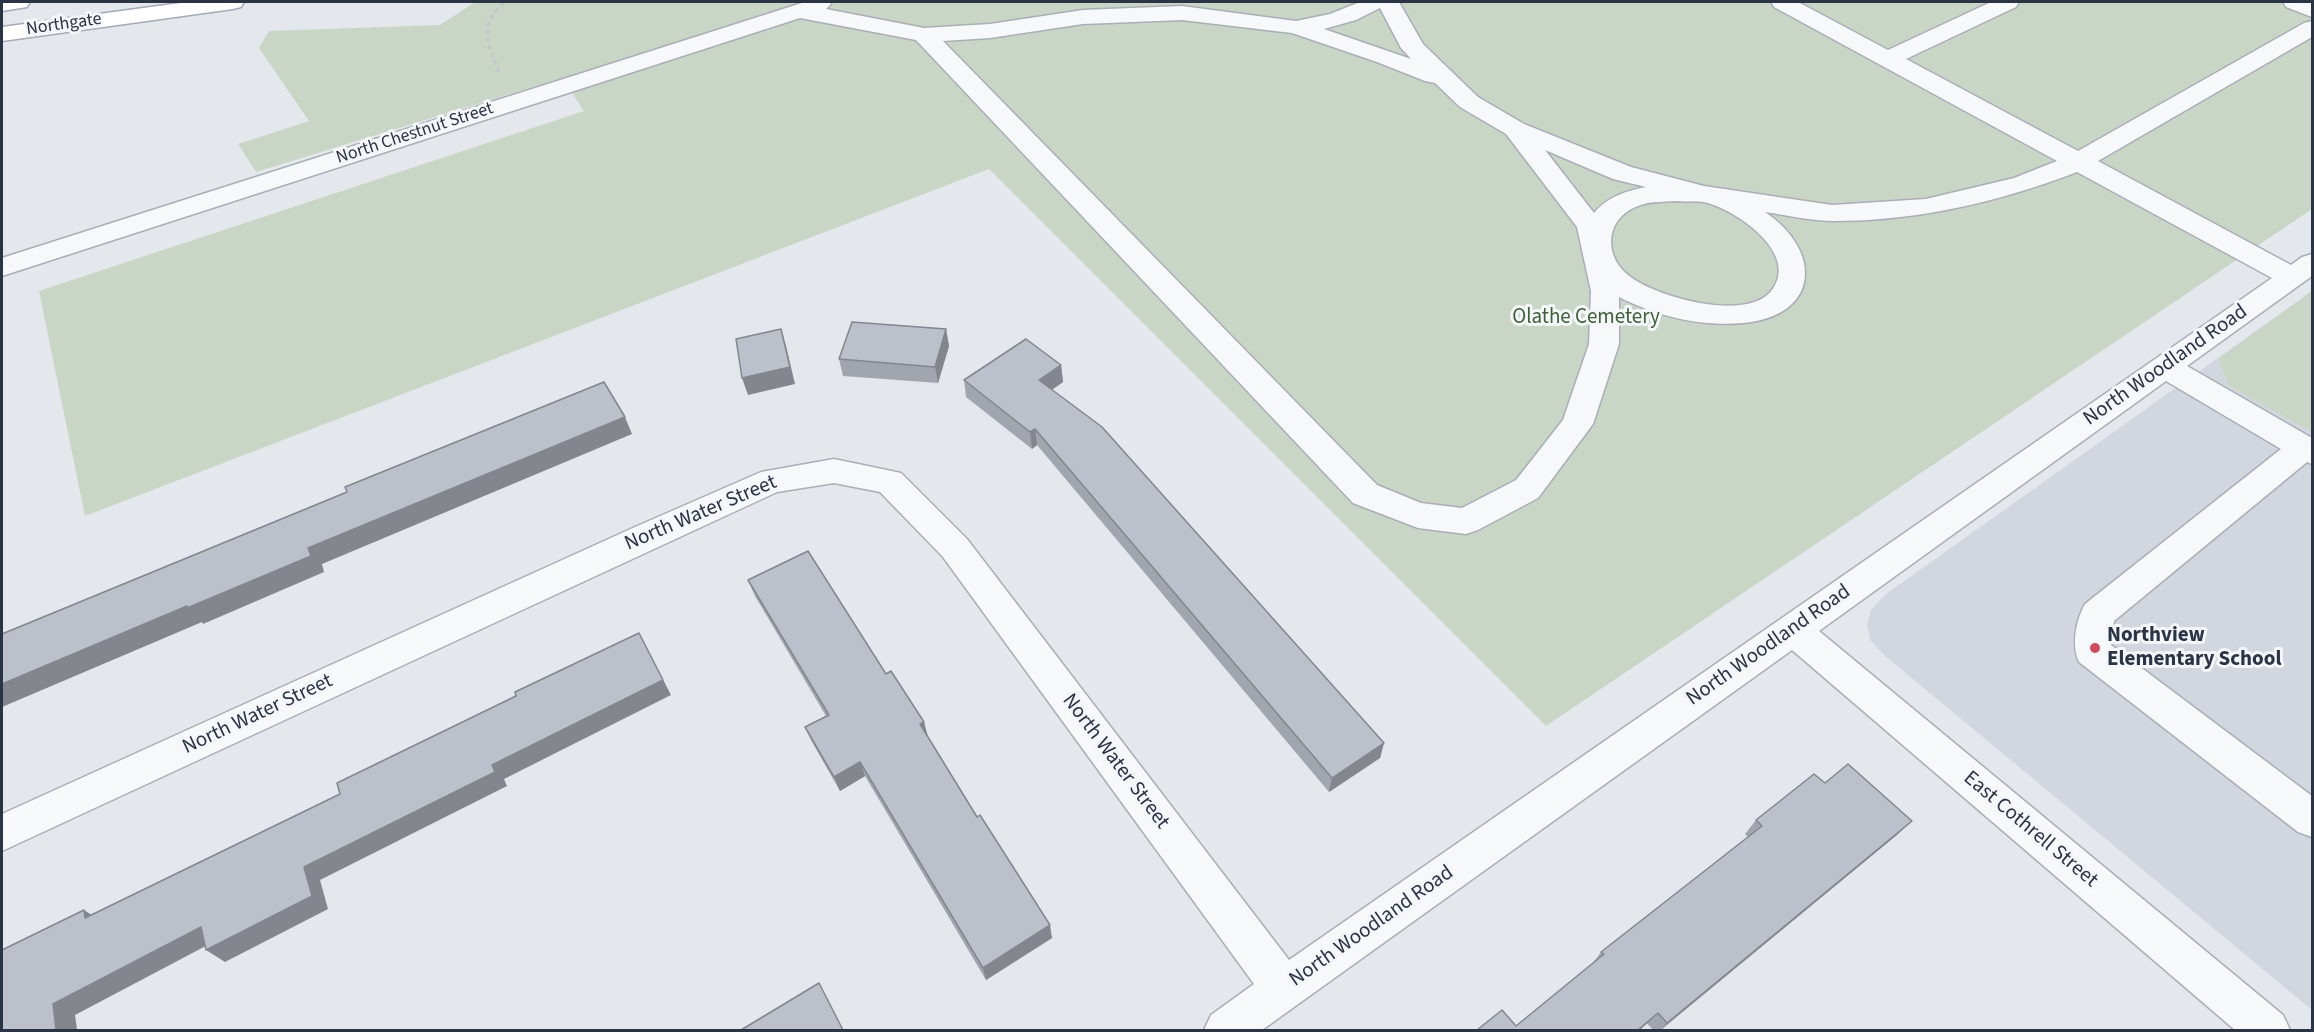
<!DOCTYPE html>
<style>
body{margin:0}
#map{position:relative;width:2314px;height:1032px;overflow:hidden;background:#e4e7ec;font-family:"Source Sans 3",sans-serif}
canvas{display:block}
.frame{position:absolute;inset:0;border:3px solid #2b3445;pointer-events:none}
</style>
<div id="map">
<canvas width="2314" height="1032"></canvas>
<div class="frame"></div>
</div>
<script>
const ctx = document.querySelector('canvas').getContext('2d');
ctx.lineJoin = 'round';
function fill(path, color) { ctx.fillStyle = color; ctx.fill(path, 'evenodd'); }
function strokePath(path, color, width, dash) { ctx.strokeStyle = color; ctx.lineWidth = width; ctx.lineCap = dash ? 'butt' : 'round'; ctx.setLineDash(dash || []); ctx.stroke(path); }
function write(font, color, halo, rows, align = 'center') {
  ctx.font = font + ' "Source Sans 3",sans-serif'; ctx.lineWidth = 6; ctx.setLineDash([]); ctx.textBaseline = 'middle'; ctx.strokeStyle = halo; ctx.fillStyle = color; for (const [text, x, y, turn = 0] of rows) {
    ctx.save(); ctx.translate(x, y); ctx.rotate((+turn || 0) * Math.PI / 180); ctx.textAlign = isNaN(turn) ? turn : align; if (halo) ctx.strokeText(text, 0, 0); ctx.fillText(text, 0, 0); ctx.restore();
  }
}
fill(new Path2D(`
 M2312 291V1010L1884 655 1870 640 1867 624 1871 610 1886 594Z`), '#d2d6de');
fill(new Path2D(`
 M475 2H2312V209L1546 726 989 169 85 516 39 291 584 111 562 78 256 172 238 144 309 121 259 48 269 31 440 25Z
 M2312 291V432L2229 386 2218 359Z`), '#c9d6c5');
const minor = new Path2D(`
 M805 2H829L831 4 826 9 924 28 990 24 1083 10 1182 6 1296 21 1330 14 1360 2H1399L1423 44 1478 97 1524 124 1631 167 1704 186 1832 205 1926 199 2014 178 2057 161 1774 7 1771 2H1798L1888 50 1991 2H2019L2016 7 1906 59 2078 151 2304 23 2312 21V37L2098 161 2291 265 2302 257 2312 254V276L2187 366 2312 438V464L2307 462 2114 621 2111 645 2312 796V837L2298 832 2079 662C2071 645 2076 620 2085 604L2281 449 2166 381 1819 631 2283 1015 2290 1030H2235L1792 650 1262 1030H1204L1211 1015 1254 984 943 557 880 492 834 483 777 492 2 851V814L635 527 761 472 834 459 901 473 967 539 1289 960 2272 278 2077 172C1999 202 1917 221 1834 221 1811 221 1787 215 1765 212 1823 251 1820 316 1743 323 1701 327 1656 316 1619 297V344L1593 424 1538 498 1478 530 1466 534 1418 528 1353 503 916 40 800 18 2 276V258ZM1380 8 1401 48 1411 59 1324 29 1356 20ZM1182 20 1292 33 1377 62 1425 81 1435 83 1460 107 1506 134 1577 227 1591 291 1589 344 1563 420 1516 480 1462 508 1421 503 1377 485 943 41 990 38 1083 24ZM1545 150 1613 179 1646 187C1626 191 1607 197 1594 213ZM1677 201C1686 202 1696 201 1704 202 1735 209 1800 253 1772 290 1748 323 1654 297 1628 275 1601 253 1607 215 1641 205 1652 201 1665 202 1677 201Z
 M2283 2H2312V17L2286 7Z`);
const major = new Path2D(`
 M2 2H30L27 7 2 11Z
 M188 2H244L241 7 233 9 2 41V27Z`);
strokePath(minor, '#a9aeb7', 3);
strokePath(major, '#a3abb8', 3);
strokePath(new Path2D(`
 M499 72C488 43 477 25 505 2`), '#c2c5cb', 3, [4, 4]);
fill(minor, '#f7f8fa');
fill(major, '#fff');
fill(new Path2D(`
 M946 329 949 346 938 383 843 376 839 359Z
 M1061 365 1063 382 1052 390 1384 743 1380 758 1329 792 1037 445 1032 449 966 397 964 380Z
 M748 580 886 674 924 722 927 735 1052 938 986 980 865 776 840 791 812 742 805 727 826 716 755 596Z
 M1825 783 1898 834 1661 1030H1653L1593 963 1601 952 1748 837 1745 834 1756 820Z`), '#a1a5ae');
fill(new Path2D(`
 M781 329 786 346 795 384 748 395 742 378Z
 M946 329 949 346 938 383 935 367Z
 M1061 365 1063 382 1041 397 1039 380Z
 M625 417 632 434 322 564 324 572 203 624 202 622 2 707V684L308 548Z
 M1035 429 1037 445 1032 449 1030 432Z
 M639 633 671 695 504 779 507 786 320 880 328 909 225 962 206 950 304 867Z
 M924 722 928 737 920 724Z
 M1384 743 1380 758 1329 792 1332 778Z
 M860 762 865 776 840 791 834 777Z
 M1912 821 1898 834 1660 1030 1667 1023Z
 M84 910 104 923 85 918Z
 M1050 925 1052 938 986 980 983 968Z
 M201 927 219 939 75 1015 77 1030H56L53 1004Z
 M1658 1013 1640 1030H1638Z`), '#83868d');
const building = new Path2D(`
 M852 322 946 329 935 367 839 359Z
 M781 329 790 367 742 378 736 339Z
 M1026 339 1061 365 1039 380 1102 427 1384 743 1332 778 1035 429 1030 432 964 380Z
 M604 382 625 417 308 548 311 556 187 608V606L2 684V634L347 492 345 487Z
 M808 551 886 674 891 671 924 722 920 724 977 817 980 815 1050 925 983 968 860 762 834 777 805 727 829 715 748 580Z
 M639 633 663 680 492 765 495 772 304 867 312 896 206 950 201 927 53 1004 56 1030H2V950L84 910 85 918 340 794 337 783 516 696 515 692Z
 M1848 764 1912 821 1667 1023 1658 1013 1638 1030H1477L1502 1010 1516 1026 1604 954 1601 952 1762 826 1756 820 1814 774 1825 783Z
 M819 983 843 1030H741Z`);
fill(building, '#bbc0ca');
strokePath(building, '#83868d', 1.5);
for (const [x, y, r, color] of [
 [2095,648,6,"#d1495b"]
]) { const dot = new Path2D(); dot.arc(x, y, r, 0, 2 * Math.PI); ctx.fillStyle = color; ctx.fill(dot); strokePath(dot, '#f4f6f9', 2); }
write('18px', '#2b3445', '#f4f6f9', [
 ["Northgate",64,25,-8],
 ["North Chestnut Street",415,134,-18]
]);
write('21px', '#3f6138', '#f4f6f9', [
 ["Olathe Cemetery",1586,318]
]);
write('21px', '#2b3445', '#f4f6f9', [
 ["North Woodland Road",2166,366,-35],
 ["North Water Street",701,514,-23],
 ["North Woodland Road",1769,646,-35],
 ["North Water Street",258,715,-25],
 ["North Water Street",1115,762,53],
 ["East Cothrell Street",2030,830,40],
 ["North Woodland Road",1372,927,-35]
]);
write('bold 21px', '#2b3445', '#f4f6f9', [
 ["Northview",2107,636],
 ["Elementary School",2107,660]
], 'left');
</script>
